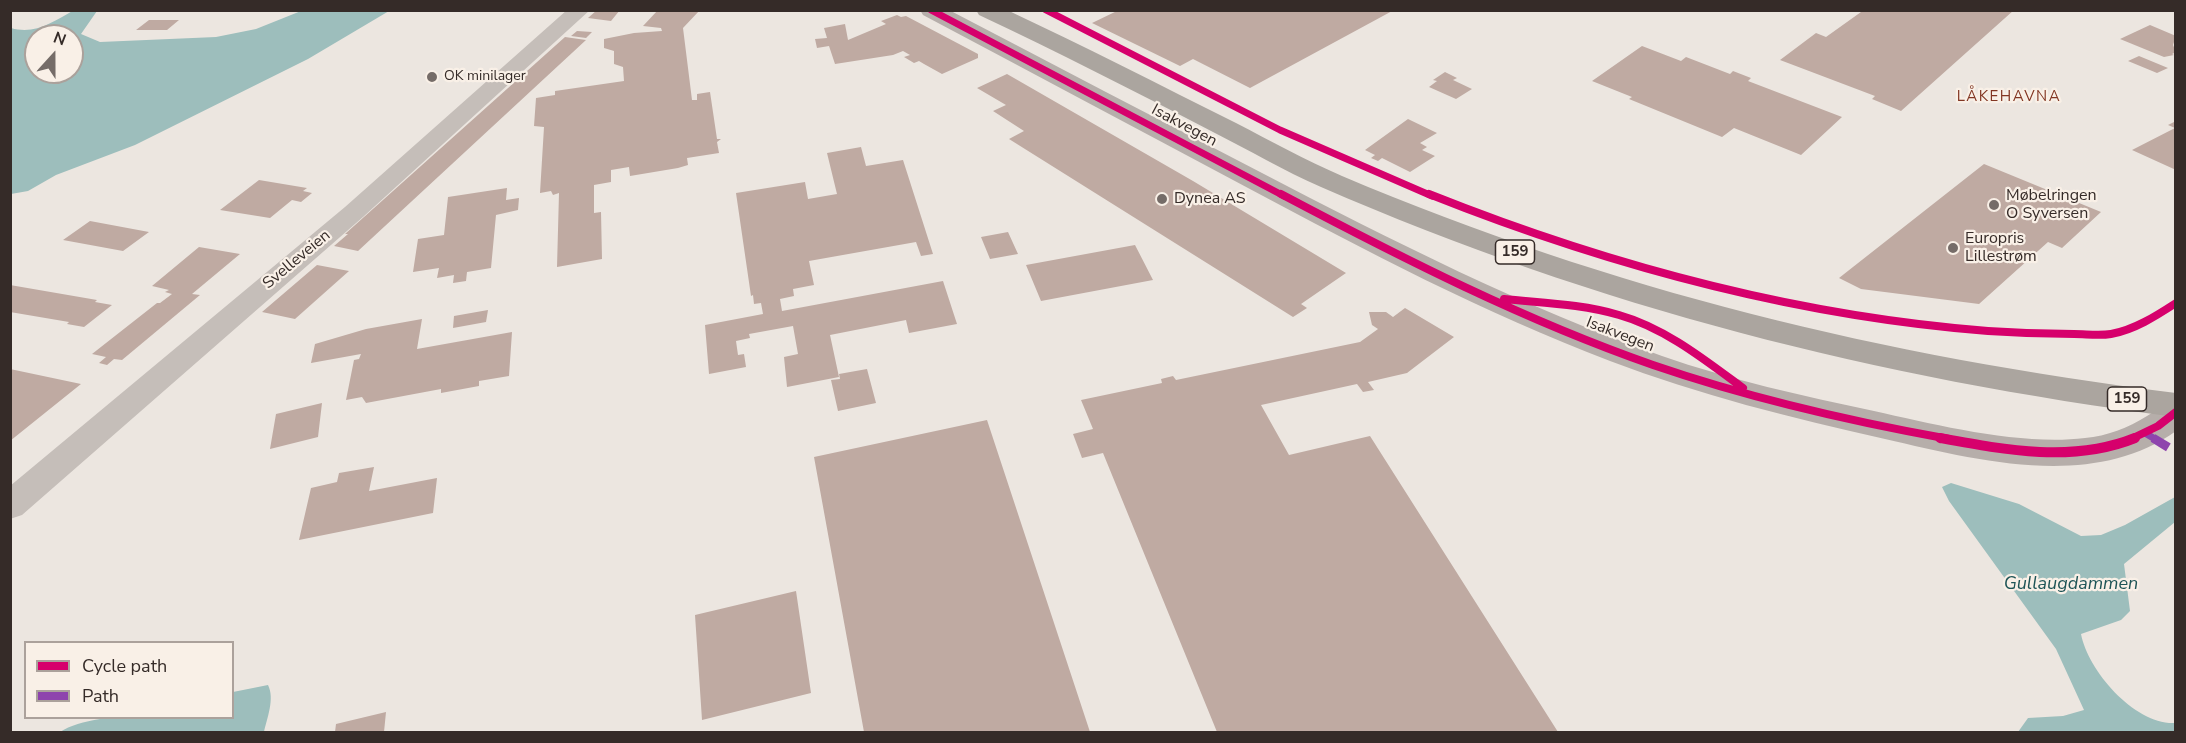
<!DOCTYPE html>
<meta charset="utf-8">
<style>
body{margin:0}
#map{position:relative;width:2186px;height:743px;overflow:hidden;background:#ece6e0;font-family:"Nunito Sans",sans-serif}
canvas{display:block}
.frame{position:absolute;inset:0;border:12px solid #352b28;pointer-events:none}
.legend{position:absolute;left:24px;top:641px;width:210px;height:78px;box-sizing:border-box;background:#f9f0e7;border:2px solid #aba19b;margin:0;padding:8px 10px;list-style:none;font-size:18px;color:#352b28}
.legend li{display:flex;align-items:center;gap:12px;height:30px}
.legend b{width:30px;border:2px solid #aba19b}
.north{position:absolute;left:24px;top:24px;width:60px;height:60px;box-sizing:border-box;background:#f9f0e7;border:2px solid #aba19b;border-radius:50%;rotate:21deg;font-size:16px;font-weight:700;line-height:24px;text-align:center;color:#352b28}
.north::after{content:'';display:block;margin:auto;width:21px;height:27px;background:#756c68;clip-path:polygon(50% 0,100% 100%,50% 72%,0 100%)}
</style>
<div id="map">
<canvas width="2186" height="743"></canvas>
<div class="frame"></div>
<ul class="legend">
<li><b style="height:8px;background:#d6006c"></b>Cycle path</li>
<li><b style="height:8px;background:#8e44ad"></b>Path</li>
</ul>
<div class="north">N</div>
</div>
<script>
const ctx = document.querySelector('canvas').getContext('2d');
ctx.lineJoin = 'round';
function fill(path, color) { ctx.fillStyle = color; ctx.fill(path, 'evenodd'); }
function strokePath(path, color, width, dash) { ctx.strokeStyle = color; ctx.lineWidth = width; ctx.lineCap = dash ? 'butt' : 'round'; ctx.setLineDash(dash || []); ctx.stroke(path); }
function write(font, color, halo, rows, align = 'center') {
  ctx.font = font + ' "Nunito Sans",sans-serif'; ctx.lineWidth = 4.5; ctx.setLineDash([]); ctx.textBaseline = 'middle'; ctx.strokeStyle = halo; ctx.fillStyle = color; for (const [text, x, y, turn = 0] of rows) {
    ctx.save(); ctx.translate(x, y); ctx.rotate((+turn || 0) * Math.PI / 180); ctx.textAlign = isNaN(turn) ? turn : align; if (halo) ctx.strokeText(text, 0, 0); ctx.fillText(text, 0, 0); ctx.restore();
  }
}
fill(new Path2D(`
 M74 10 97 11 81 34 100 42 216 37 256 29 301 11H389L308 59 135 145 56 175 28 191 11 194V28C35 35 53 22 74 10ZM36 36H72V72H36Z
 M1951 483 2019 504 2081 536 2101 535 2125 525 2175 497V522L2124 564 2130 611 2121 620 2081 634C2088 671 2135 725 2175 723V732H2018L2028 718 2063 716 2084 710 2056 649 1949 501 1942 487Z
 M268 685C275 699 267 718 264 732H60C97 708 187 718 232 718L233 692Z`), '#9dbebc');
fill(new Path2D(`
 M597 10H620L611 21 588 18Z
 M658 10H700L683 28 692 100H697V94L710 92 717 139H721L717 142 719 153 687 158 688 165 678 168 630 176 629 167 611 170V182L594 185V213L601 212 602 259 557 267 559 193 553 195 551 191 540 193 544 127 534 126 536 98 555 95V91L624 81 623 67 614 64V51L604 48V39L634 33 662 31 661 28 643 26Z
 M1119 10H1394L1250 88 1193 59 1180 66 1092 23Z
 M1857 10H2014L1901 111 1872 99 1875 96 1780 60 1816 33 1826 37 1861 12Z
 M897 15 901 17 906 16 978 54V58L942 74 924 64 919 61 914 63 904 57 910 55 903 51 893 55 835 64 829 46 817 48 815 39 827 38 824 28 845 24 848 40 886 24 881 21Z
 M149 20H179L167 30H136Z
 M2150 25 2176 36 2173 45 2176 52 2172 54 2174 55 2164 57 2120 39Z
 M577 31 592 32 586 38 571 36Z
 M565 37 586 40 358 251 334 246 348 234H345Z
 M1642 46 1681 61 1686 57 1730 74 1733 71 1751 78 1748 81 1842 117 1801 155 1734 128 1722 137 1629 99 1632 97 1592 81Z
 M2139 56 2168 68 2157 73 2128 61Z
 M1445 72 1457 78 1453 80 1472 89 1456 99 1429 87 1437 81 1433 80Z
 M1007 74 1193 181 1346 273 1301 304 1307 308 1293 317 1009 139 1024 131 993 111 1006 105 977 88Z
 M1408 119 1437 133 1420 143 1427 147 1422 150 1435 156 1410 172 1382 158 1378 161 1371 158 1375 155 1365 150Z
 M2176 121V170L2132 150 2175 128 2168 125Z
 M861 147 866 166 903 160 933 254 921 256 916 242 809 261 814 285 793 289 794 296 780 299 782 311 943 281 957 324 909 333 906 320 830 335 839 377 787 387 784 357 798 354 793 326 749 334 750 338 736 341 738 355 744 354 746 367 709 374 705 325 763 314 761 303 754 304 753 295 751 296 736 193 805 182 808 199 837 194 827 153Z
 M1984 164 2101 212 2062 248 2048 242 1979 304 1861 289 1839 278Z
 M259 180 307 188 303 191 312 193 301 202 292 200 270 218 220 210Z
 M507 188 506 200 519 198 518 210 496 215 491 268 467 272 466 281 453 283 454 275 437 278 439 268 413 272 418 239 444 235 448 197Z
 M90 221 149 232 123 251 63 240Z
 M1008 232 1018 254 990 259 981 237Z
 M1135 245 1153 280 1041 301 1026 265Z
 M199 247 240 254 192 294 200 295 122 360 114 359 107 365 99 363 106 357 92 354 157 303H160L172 294 165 292 169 290 152 286Z
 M317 265 349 271 295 319 262 312Z
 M10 285 97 300 95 302 112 305 84 327 67 324 69 322 10 312Z
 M1405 308 1454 337 1407 373 1368 382 1374 390 1363 392 1357 384 1261 405 1289 455 1370 436 1558 732H1217L1103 453 1082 458 1073 434 1093 429 1081 400 1162 383 1161 379 1173 376 1176 380 1360 342 1378 329 1372 325 1369 312H1386L1393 317Z
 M488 310 486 322 453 328 454 316Z
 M422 319 417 349 512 332 509 376 479 381V386L441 393V389L366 403 362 397 346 400 354 360 359 359 361 354 311 363 315 344 366 329Z
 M10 369 81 384 10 441Z
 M867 369 876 403 838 411 831 380 840 379 839 374Z
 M322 403 318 437 270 449 276 414Z
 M987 420 1090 732H864L814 457Z
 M374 467 369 491 437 478 433 513 299 540 311 488 337 482 339 473Z
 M796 591 811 693 702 720 695 615Z
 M386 712 384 732H335L336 724Z`), '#bfaaa2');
fill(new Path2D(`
 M567 10H590L363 217 22 515 10 519V486L345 207Z`), '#c5beb9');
fill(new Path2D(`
 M920 10H949C1054 65 1158 119 1262 173 1393 241 1523 307 1662 356 1731 380 1803 396 1874 411 1937 425 2021 446 2085 438 2107 436 2128 428 2147 416 2157 410 2164 403 2176 400V431C2092 491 1977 460 1885 439 1792 418 1699 395 1610 361 1484 313 1366 251 1248 188 1139 130 1031 72 923 15Z`), '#b6aeaa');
fill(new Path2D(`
 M976 10H1007C1084 46 1160 85 1236 123 1271 141 1305 160 1342 176 1614 291 1882 356 2176 393V417C1876 378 1599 308 1321 187 1284 171 1249 150 1213 132 1136 92 1058 52 979 15Z`), '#aba59f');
strokePath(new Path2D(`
 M2145 433 2155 439`), '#8e44ad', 7, [14, 7]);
strokePath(new Path2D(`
 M2153 438 2176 452`), '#8e44ad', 9, [18, 9]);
strokePath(new Path2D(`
 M931 10 1284 196
 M1046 10 1280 130 1432 196`), '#d6006c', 7);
strokePath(new Path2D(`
 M1281 194C1402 258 1524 320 1653 365 1749 398 1849 421 1949 439
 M1429 194C1607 265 1796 316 1988 331 2017 333 2045 334 2074 334 2086 334 2099 336 2111 334 2134 330 2156 316 2176 303
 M1504 299C1542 303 1582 304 1619 315 1665 328 1705 360 1743 388
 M2131 439 2158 426 2176 412`), '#d6006c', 8);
strokePath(new Path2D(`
 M1940 438C2005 450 2073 463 2135 438`), '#d6006c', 10);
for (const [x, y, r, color] of [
 [432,77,6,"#756c68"],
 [1162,199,6,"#756c68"],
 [1994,205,6,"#756c68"],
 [1953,248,6,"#756c68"]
]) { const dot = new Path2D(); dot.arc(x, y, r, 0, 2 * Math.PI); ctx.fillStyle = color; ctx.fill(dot); strokePath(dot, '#f9f0e7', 2); }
write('14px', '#352b28', '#f9f0e7', [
 ["OK minilager",444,77]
], 'left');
ctx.letterSpacing = '1.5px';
write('15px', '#823623', '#f9f0e7', [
 ["LÅKEHAVNA",2009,97]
]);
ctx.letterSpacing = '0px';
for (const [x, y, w] of [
 [1515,252,39],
 [2127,399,39]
]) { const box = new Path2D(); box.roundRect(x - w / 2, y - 12, w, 24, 4.5); ctx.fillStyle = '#f9f0e7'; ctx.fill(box); strokePath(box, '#352b28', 1.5); }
write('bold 15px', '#352b28', null, [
 ["159",1515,252],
 ["159",2127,399]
]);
write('16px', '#352b28', '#f9f0e7', [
 ["Isakvegen",1184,126,28],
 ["Svelleveien",297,260,-40],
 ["Isakvegen",1620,335,21]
]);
write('16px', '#352b28', '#f9f0e7', [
 ["Møbelringen",2006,196],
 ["O Syversen",2006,214],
 ["Dynea AS",1174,199],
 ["Europris",1965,239],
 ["Lillestrøm",1965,257]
], 'left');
write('italic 18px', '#1e5456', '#f9f0e7', [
 ["Gullaugdammen",2071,585]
]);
</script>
